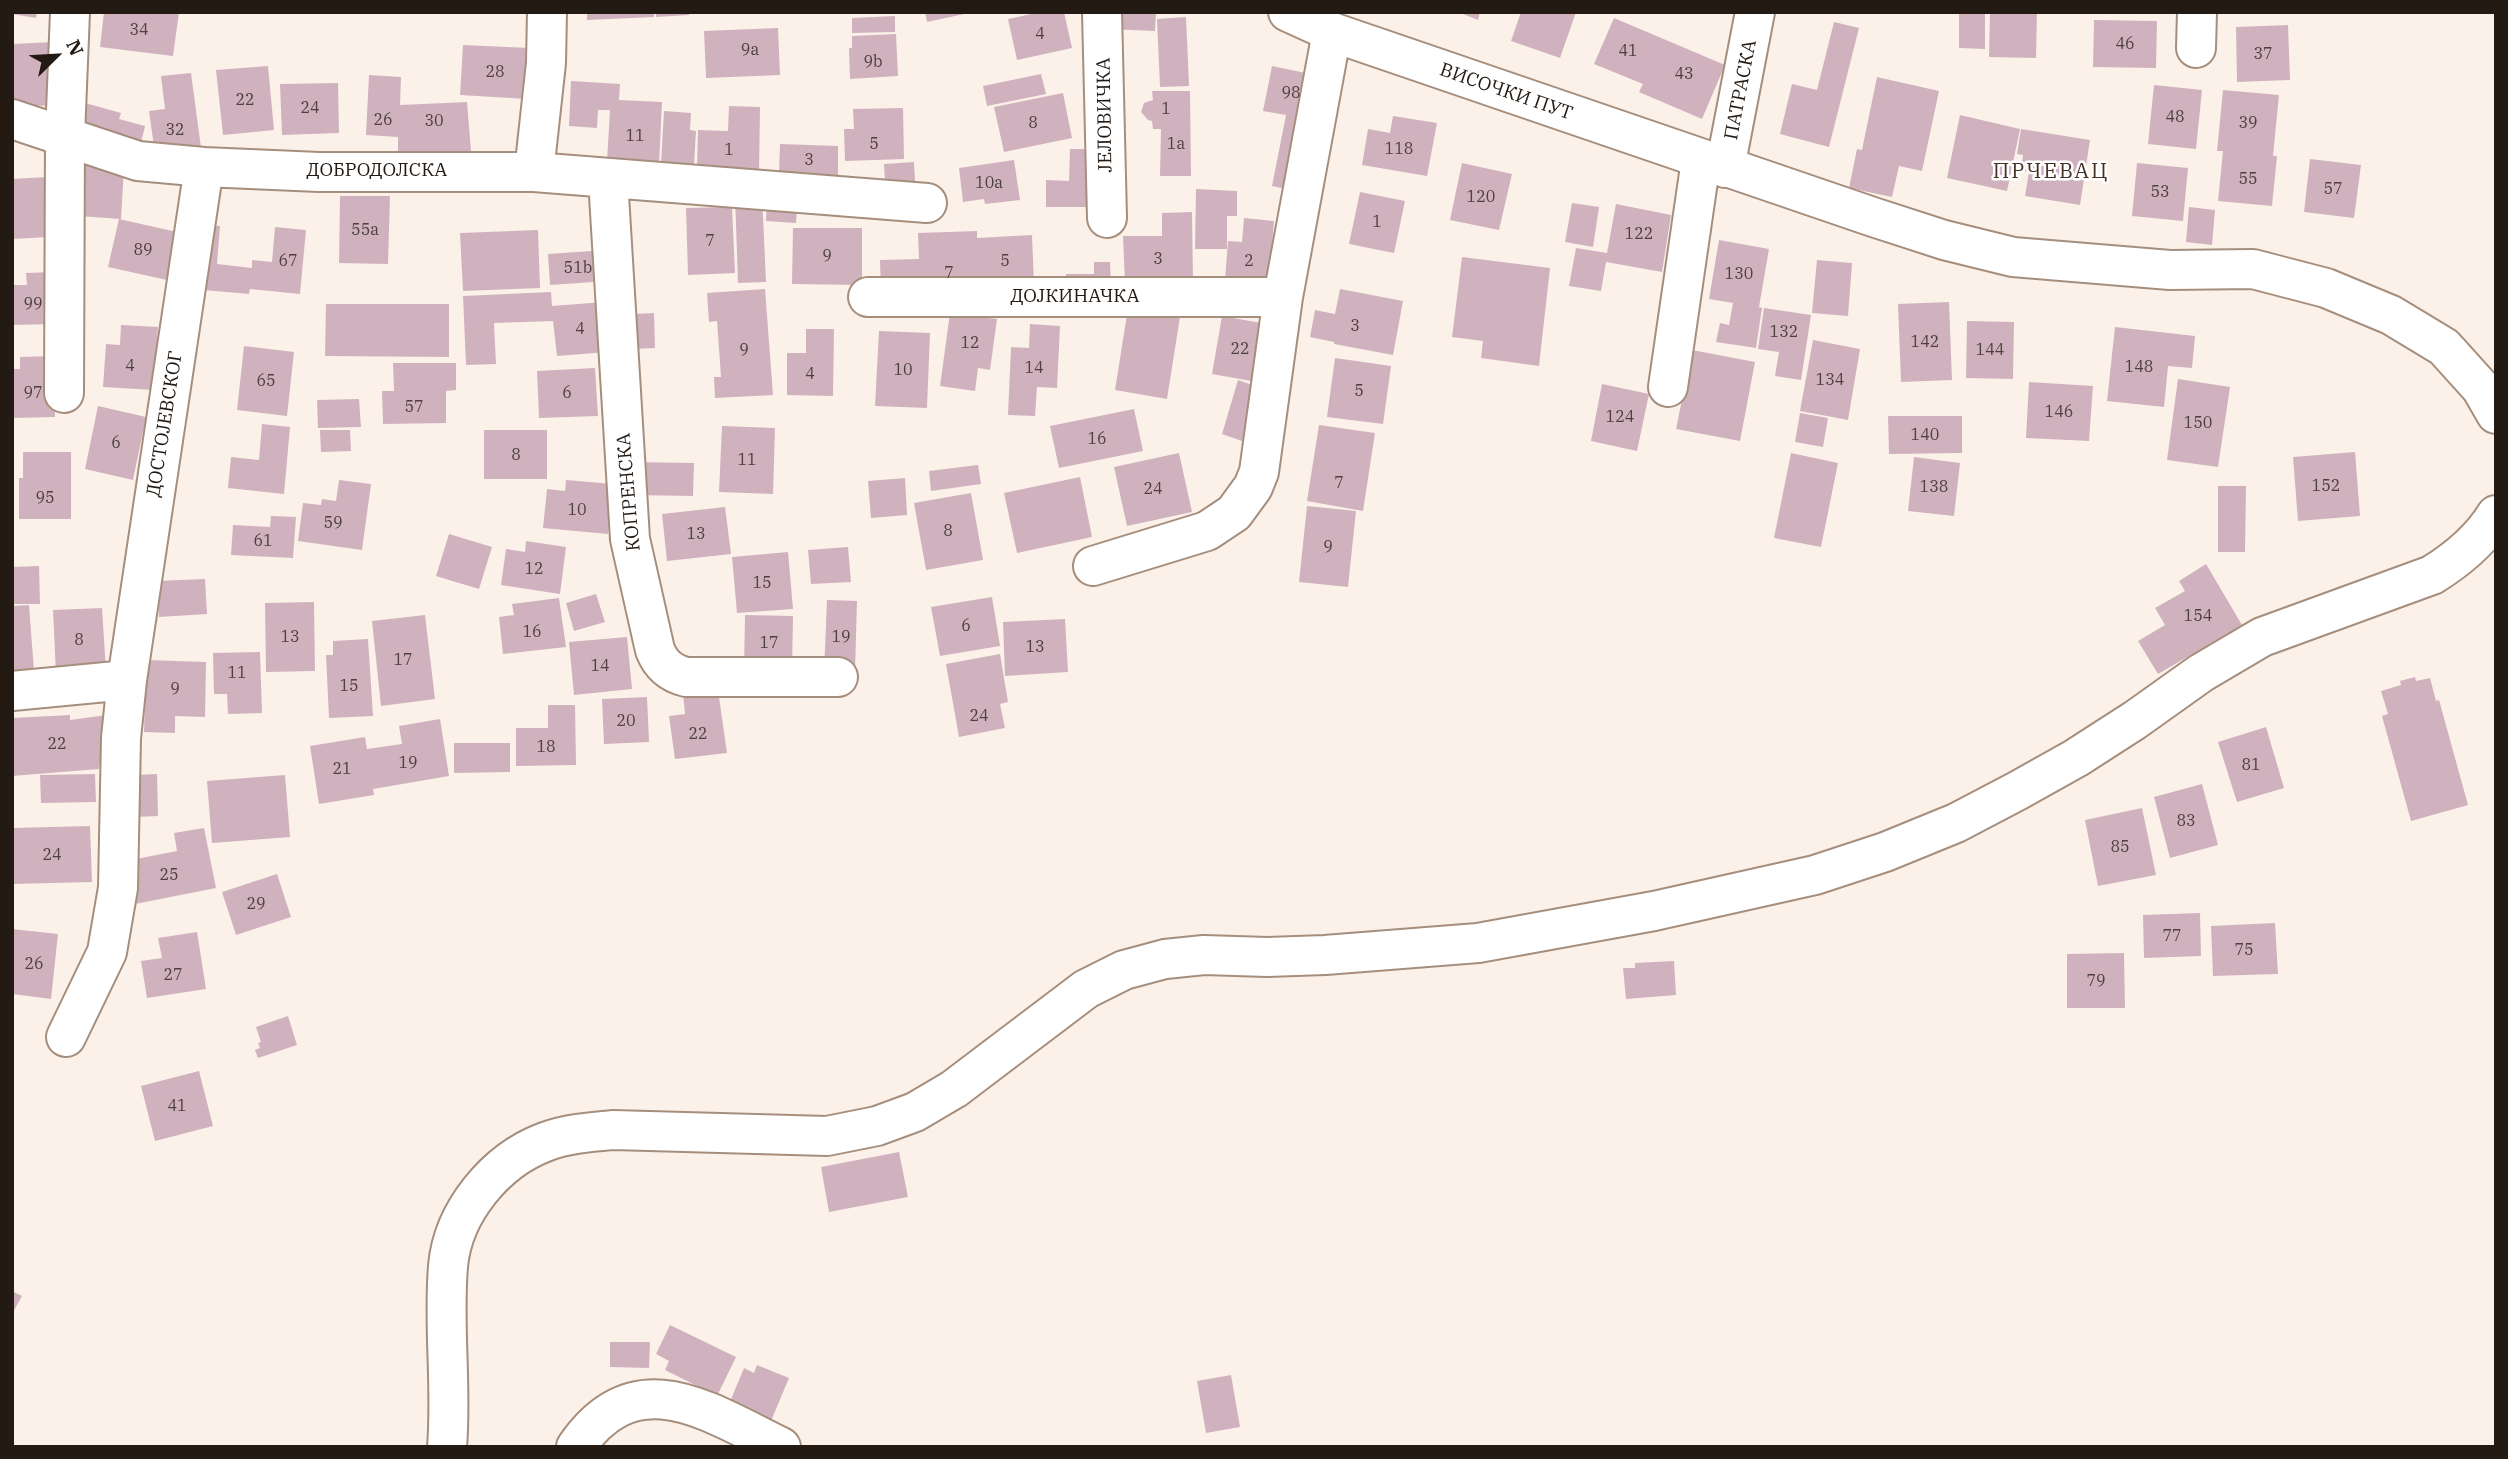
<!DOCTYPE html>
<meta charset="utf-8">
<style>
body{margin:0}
#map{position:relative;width:2508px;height:1459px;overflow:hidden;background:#fbf1e9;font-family:"IBM Plex Serif",serif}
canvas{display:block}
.frame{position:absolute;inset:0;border:14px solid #231a13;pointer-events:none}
.north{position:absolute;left:21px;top:21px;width:70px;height:70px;-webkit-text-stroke:5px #fff;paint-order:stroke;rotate:66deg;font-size:19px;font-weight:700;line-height:28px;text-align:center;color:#231a13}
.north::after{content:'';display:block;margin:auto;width:24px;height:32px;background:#231a13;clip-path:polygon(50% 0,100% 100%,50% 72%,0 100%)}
</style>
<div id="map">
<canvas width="2508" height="1459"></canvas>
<div class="frame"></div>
<div class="north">N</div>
</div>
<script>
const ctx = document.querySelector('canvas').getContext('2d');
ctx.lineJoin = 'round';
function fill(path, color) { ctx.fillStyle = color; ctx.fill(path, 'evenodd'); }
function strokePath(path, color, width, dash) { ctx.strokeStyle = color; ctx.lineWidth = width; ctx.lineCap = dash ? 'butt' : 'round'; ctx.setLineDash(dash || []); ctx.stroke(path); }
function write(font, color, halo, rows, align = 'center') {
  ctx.font = font + ' "IBM Plex Serif",serif'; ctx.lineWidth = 5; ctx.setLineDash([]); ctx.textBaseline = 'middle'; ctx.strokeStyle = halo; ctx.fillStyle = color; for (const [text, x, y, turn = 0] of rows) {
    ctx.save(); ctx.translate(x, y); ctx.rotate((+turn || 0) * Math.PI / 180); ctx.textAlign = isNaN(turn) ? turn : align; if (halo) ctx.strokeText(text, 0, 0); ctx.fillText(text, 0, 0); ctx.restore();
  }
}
fill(new Path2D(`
 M12 12H37L36 18 12 14Z
 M104 12H179L173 56 100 47Z
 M587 12H654V17L587 20Z
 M656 12H689V15L656 17Z
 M925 12H969V13L927 22Z
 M1041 12H1064L1072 48 1017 60 1008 19Z
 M1108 12H1156L1155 31 1107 29Z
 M1458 12H1480L1478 20Z
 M1521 12H1576L1560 58 1511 41Z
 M1959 12H1985V49L1959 48Z
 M1990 12H2037L2036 58 1989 57Z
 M895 16V32L852 33V18Z
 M1186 17 1189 86 1160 87 1157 19Z
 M1614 18 1725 65 1702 119 1639 92 1643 84 1594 64Z
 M2094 20 2157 21 2156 68 2093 67Z
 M1834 22 1859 28 1829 147 1780 134 1792 84 1817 90Z
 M2288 25 2290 80 2237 82 2236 27Z
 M778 28 780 75 706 78 704 31Z
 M896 34 898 76 850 79 849 48H852V36Z
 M54 42 56 105 12 107V44Z
 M463 45 530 48 527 99 460 95Z
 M268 66 274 130 223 135 216 70Z
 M1272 66 1320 76 1297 191 1272 186 1286 115 1263 111Z
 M191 73 201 148 155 154 149 111 165 109 161 76Z
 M1041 74 1046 94 987 106 983 86Z
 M369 75 401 77 400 105 467 102 471 151 398 157V137L366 135Z
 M1877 77 1939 91 1922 171 1899 166 1892 197 1849 188 1857 149 1862 150Z
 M571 81 620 84 619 100 662 102 659 164 607 162 610 110H598L597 128 569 126Z
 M338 83 339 133 282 135 280 84Z
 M2154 85 2202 90 2196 149 2148 144Z
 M2223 90 2279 95 2273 156H2277L2272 206 2218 201 2223 151H2217Z
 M1152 91H1190L1191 176H1160L1161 129H1153L1152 121 1148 120 1141 112 1144 103 1153 100Z
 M1063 93 1072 138 1004 152 994 107Z
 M85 103 121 113 119 119 145 126 139 151 77 134Z
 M729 106 760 107 759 172 697 170 698 130 728 131Z
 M903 108 904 159 845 161 844 129H854L853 109Z
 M664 111 691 113 690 130 696 131 694 165 661 164Z
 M1960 115 2020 129 2007 191 1947 178Z
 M1393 116 1437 123 1427 176 1362 165 1368 129 1390 133Z
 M2021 129 2090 140 2080 205 2025 196 2029 172 2021 170 2023 155 2017 154Z
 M780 144 838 146V176L779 174Z
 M1070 149H1099L1098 207H1046V180L1069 181Z
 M2310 159 2361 165 2354 218 2304 212Z
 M1014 160 1020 200 985 204 984 199 963 202 959 168Z
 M914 162 916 198 886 200 884 164Z
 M1462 163 1512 174 1499 230 1450 220Z
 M2137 163 2188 168 2183 221 2132 216Z
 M82 165 124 168 121 219 78 216Z
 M47 177 49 237 12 239V179Z
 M1196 189 1237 191V216H1227V249H1195Z
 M1360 192 1405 201 1394 253 1349 244Z
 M762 195 766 282 738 283 735 196Z
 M767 195 798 196 796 223 766 221Z
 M340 196H390L388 264 339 263Z
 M1572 203 1599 207 1593 247 1565 242Z
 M1616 204 1671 215 1662 272 1606 262 1601 291 1569 286 1576 248 1607 253Z
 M732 207 735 273 688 275 686 208Z
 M2189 207 2215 210 2212 245 2186 242Z
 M1192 212 1193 281 1125 282 1123 236H1162V213Z
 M1244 218 1274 221 1269 284 1225 280 1228 241 1242 242Z
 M119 219 177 232 167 280 108 267Z
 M198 224 220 226 217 264 252 268V260L272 262 275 227 306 230 300 294 250 289 249 294 192 289Z
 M793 228H862V285L792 284Z
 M538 230 540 288 463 291 460 233Z
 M977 231V238L1032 235 1034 284 881 290 880 260 919 259 918 233Z
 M1719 240 1769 249 1759 307 1762 308 1756 348 1716 342 1720 323 1729 325 1733 303 1709 299Z
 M606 250 608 281 550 285 548 254Z
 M1462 257 1550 268 1539 366 1481 358 1483 341 1452 337Z
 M1817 260 1852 263 1848 316 1812 313Z
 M1094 262H1110L1111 289H1066V274H1094Z
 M54 272 55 324 12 325V285H27L26 273Z
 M765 289 773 395 715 398 714 377H721L717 321 709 322 707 293Z
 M1340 289 1403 301 1393 355 1334 344V342L1310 337 1315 310 1335 314Z
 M551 292 552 306 604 302 608 352 557 356 553 321 494 323 496 364 466 365 463 296Z
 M1949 302 1952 380 1901 382 1898 304Z
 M326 304H449V357L325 356Z
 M1128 308 1180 317 1167 399 1115 390Z
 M1764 308 1811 315 1801 380 1775 376 1779 352 1758 349Z
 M654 313 655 348 634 349 633 314Z
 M950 313 997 319 990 370 978 368 975 391 940 386Z
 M1222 316 1267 324 1257 382 1212 374Z
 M1967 321 2014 322 2013 379 1966 378Z
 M1030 324 1060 326 1057 388 1037 387 1035 416 1008 415 1011 347 1029 348Z
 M121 325 158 327 154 390 103 387 106 344 120 345Z
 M2115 327 2195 336 2192 368 2168 366 2164 407 2107 401Z
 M806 329H834L833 396 787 395V353H806Z
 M879 331 930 333 927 408 875 406Z
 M1813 340 1860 349 1848 420 1800 411Z
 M244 346 294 352 287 416 237 410Z
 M1692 350 1755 362 1740 441 1676 429Z
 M54 356 55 417 12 418V369H20V357Z
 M1335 358 1391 366 1383 424 1327 417Z
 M393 363H456V390L446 391V423L383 424 382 391H394Z
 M595 368 598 416 539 418 537 371Z
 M2178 379 2230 387 2218 467 2167 460Z
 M1238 380 1258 387 1242 441 1222 434Z
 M2029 382 2093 386 2089 441 2026 438Z
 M1602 384 1649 394 1637 451 1591 441Z
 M359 399 361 427 318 428 317 400Z
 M98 406 146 417 133 480 85 469Z
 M1134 409 1143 451 1059 468 1050 426Z
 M1800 413 1828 418 1823 447 1795 442Z
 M1888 416H1962V453L1889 454Z
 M262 424 290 427 284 494 228 488 231 457 259 460Z
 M1319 425 1375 433 1363 511 1307 501Z
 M722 426 775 428 773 494 719 492Z
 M320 430H350L351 451 321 452Z
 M484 430H547V479H484Z
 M23 452H71V519H19V478H23Z
 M2355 452 2360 516 2298 521 2293 457Z
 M1179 453 1192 512 1127 526 1114 467Z
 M1791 453 1838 463 1821 547 1774 538Z
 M1914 457 1960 463 1954 516 1908 511Z
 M632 462 694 463 693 496 632 495Z
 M978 465 981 484 931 491 929 471Z
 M1080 477 1092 537 1017 553 1004 493Z
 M905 478 907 515 871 518 868 481Z
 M339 480 371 484 362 550 298 541 303 503 321 505 322 499 336 501Z
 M566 480 613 484 608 534 543 528 547 489 565 491Z
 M2218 486H2246L2245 552H2218Z
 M971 493 983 560 926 570 914 503Z
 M1307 506 1356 511 1348 587 1299 582Z
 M725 507 731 554 667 561 662 514Z
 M271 516 296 517 293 558 231 555 233 525 270 527Z
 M449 534 492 547 479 589 436 576Z
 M526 541 566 547 560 594 501 585 506 549 525 552Z
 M848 547 851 582 811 584 808 550Z
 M788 552 793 609 737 613 732 557Z
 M2206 564 2242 625 2158 674 2138 641 2165 625 2155 608 2185 591 2179 581Z
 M39 566 40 604H13L12 567Z
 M205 579 207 614 159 617 157 581Z
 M596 594 605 622 574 631 566 603Z
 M992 597 1000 646 940 656 931 607Z
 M559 598 566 647 503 654 499 617 514 615 512 604Z
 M827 600 857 601 855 673 824 672Z
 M314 602 315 671 266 672 265 603Z
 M29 605 34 671 12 673V606Z
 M102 608 106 671 56 674 53 610Z
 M425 615 435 699 381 706 372 621Z
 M745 615 793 616 792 671 744 670Z
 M1065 619 1068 672 1005 676 1003 622Z
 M627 637 632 689 574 695 569 642Z
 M368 639 373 716 329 718 326 655H333V641Z
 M260 652 262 713 228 714 227 694H214L213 653Z
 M1000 654 1008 702 1000 704 1005 728 959 737 946 664Z
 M146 660 206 662 205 717 175 716V733L144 732Z
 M2415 677 2416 681 2430 678 2436 701 2439 700 2468 805 2411 821 2382 716 2388 714 2381 691 2401 685 2400 681Z
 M718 690 727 753 675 759 669 716 685 714 683 694Z
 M647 697 649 742 604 744 602 699Z
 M548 705H575L576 765 516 766V728H548Z
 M70 715V720L107 715 99 769 12 776V718Z
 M440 719 449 776 373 789 374 795 319 804 310 746 365 737 367 749 402 744 399 726Z
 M2266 727 2284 788 2237 802 2218 742Z
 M454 743H510V772L454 773Z
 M95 774 96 802 41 803 40 775Z
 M157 774 158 816 136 817 134 775Z
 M285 775 290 837 212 843 207 781Z
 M2202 784 2218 845 2170 858 2154 797Z
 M2142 808 2156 875 2098 886 2085 820Z
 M90 826 92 882 12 884V828Z
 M204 828 216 888 130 905 121 862 177 851 174 833Z
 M277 874 291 917 236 935 222 892Z
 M2200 913 2201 956 2144 958 2143 915Z
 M2275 923 2278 974 2213 976 2211 926Z
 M12 929 58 934 51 999 12 994Z
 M197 932 206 989 147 998 141 961 162 958 158 938Z
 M2124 953 2125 1008H2067V954Z
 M1674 961 1676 995 1626 999 1623 968H1635V963Z
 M288 1016 297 1045 258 1058 255 1050 260 1048 258 1043 261 1042 256 1027Z
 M199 1071 213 1126 155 1141 141 1086Z
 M899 1152 908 1197 829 1212 821 1167Z
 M12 1291 22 1296 12 1314Z
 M670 1325 736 1357 717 1396 665 1370 669 1361 656 1354Z
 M610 1342H650L649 1368 610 1367Z
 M757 1365 789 1378 771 1421 729 1404 744 1368 754 1373Z
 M1231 1375 1240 1427 1206 1433 1197 1381Z`), '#d0b2bf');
const street = new Path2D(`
 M1102 12 1107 218
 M2196 48 2197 12
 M12 119 138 161 204 167 319 172H534L927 203
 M1725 168 1755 12
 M534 172 546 63 547 12
 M608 179 630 539 655 650C661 665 670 673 686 677H838
 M868 297H1283L1332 32
 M1668 387 1701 160
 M64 393 65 136 70 12
 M1093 566 1207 531 1234 513 1253 487 1259 472 1283 297
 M12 691 127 680
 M66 1037 107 952 118 888 121 738 127 680 204 167`);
const secondary = new Path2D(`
 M1288 12 1332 32 1873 217 1944 240 2013 257 2170 270 2253 269 2326 288 2391 315 2444 347 2481 388 2496 414
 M447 1447C452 1387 443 1326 448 1266 453 1212 495 1161 545 1142 566 1134 590 1132 613 1130L827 1136 877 1126 915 1112 954 1089 1086 989 1124 970 1165 959 1204 955 1267 957 1325 955 1478 943 1654 911 1815 875 1885 852 1956 823 2017 791 2076 758 2135 720 2201 673 2262 637 2432 575C2458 559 2480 541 2496 515
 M576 1447C636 1360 709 1412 781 1447`);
strokePath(street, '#a68e7d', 42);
strokePath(secondary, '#a68e7d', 42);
strokePath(street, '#fff', 38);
strokePath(secondary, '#fff', 38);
write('16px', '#4e403e', null, [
 ["34",139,30],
 ["4",1040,34],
 ["46",2125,44],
 ["9a",750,50],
 ["41",1628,51],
 ["37",2263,54],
 ["9b",873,62],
 ["28",495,72],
 ["43",1684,74],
 ["98",1291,93],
 ["22",245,100],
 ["24",310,108],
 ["1",1166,109],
 ["48",2175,117],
 ["26",383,120],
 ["30",434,121],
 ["8",1033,123],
 ["39",2248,123],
 ["32",175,130],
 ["11",635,136],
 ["5",874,144],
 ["1a",1176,144],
 ["118",1399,149],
 ["1",729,150],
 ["3",809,160],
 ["55",2248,179],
 ["10a",989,183],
 ["57",2333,189],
 ["53",2160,192],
 ["120",1481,197],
 ["1",1377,222],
 ["55a",365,230],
 ["122",1639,234],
 ["7",710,241],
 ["89",143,250],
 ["9",827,256],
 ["3",1158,259],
 ["67",288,261],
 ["5",1005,261],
 ["2",1249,261],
 ["51b",578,268],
 ["7",949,273],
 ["130",1739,274],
 ["99",33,304],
 ["3",1355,326],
 ["4",580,329],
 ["132",1784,332],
 ["142",1925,342],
 ["12",970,343],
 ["22",1240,349],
 ["9",744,350],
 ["144",1990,350],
 ["4",130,366],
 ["148",2139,367],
 ["14",1034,368],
 ["10",903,370],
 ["4",810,374],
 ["134",1830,380],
 ["65",266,381],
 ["5",1359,391],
 ["97",33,393],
 ["6",567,393],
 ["57",414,407],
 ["146",2059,412],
 ["124",1620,417],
 ["150",2198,423],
 ["140",1925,435],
 ["16",1097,439],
 ["6",116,443],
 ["8",516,455],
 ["11",747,460],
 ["7",1339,483],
 ["152",2326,486],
 ["138",1934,487],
 ["24",1153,489],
 ["95",45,498],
 ["10",577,510],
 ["59",333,523],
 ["8",948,531],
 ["13",696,534],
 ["61",263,541],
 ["9",1328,547],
 ["12",534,569],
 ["15",762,583],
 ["154",2198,616],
 ["6",966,626],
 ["16",532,632],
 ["13",290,637],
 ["19",841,637],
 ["8",79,640],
 ["17",769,643],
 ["13",1035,647],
 ["17",403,660],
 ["14",600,666],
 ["11",237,673],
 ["15",349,686],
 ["9",175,689],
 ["24",979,716],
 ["20",626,721],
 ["22",698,734],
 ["22",57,744],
 ["18",546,747],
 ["19",408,763],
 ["81",2251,765],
 ["21",342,769],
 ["83",2186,821],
 ["85",2120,847],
 ["24",52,855],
 ["25",169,875],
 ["29",256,904],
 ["77",2172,936],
 ["75",2244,950],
 ["26",34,964],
 ["27",173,975],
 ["79",2096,981],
 ["41",177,1106]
]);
write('19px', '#231a13', '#fff', [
 ["ПАТРАСКА",1741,90,-79],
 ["ВИСОЧКИ ПУТ",1506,92,19],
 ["ЈЕЛОВИЧКА",1105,115,-91],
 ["ДОБРОДОЛСКА",377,171],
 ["ДОЈКИНАЧКА",1075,297],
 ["ДОСТОЈЕВСКОГ",165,424,-81],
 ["КОПРЕНСКА",629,492,-95]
]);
ctx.letterSpacing = '2px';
write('21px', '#453122', '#fff', [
 ["ПРЧЕВАЦ",2051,172]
]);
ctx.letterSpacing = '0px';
</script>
